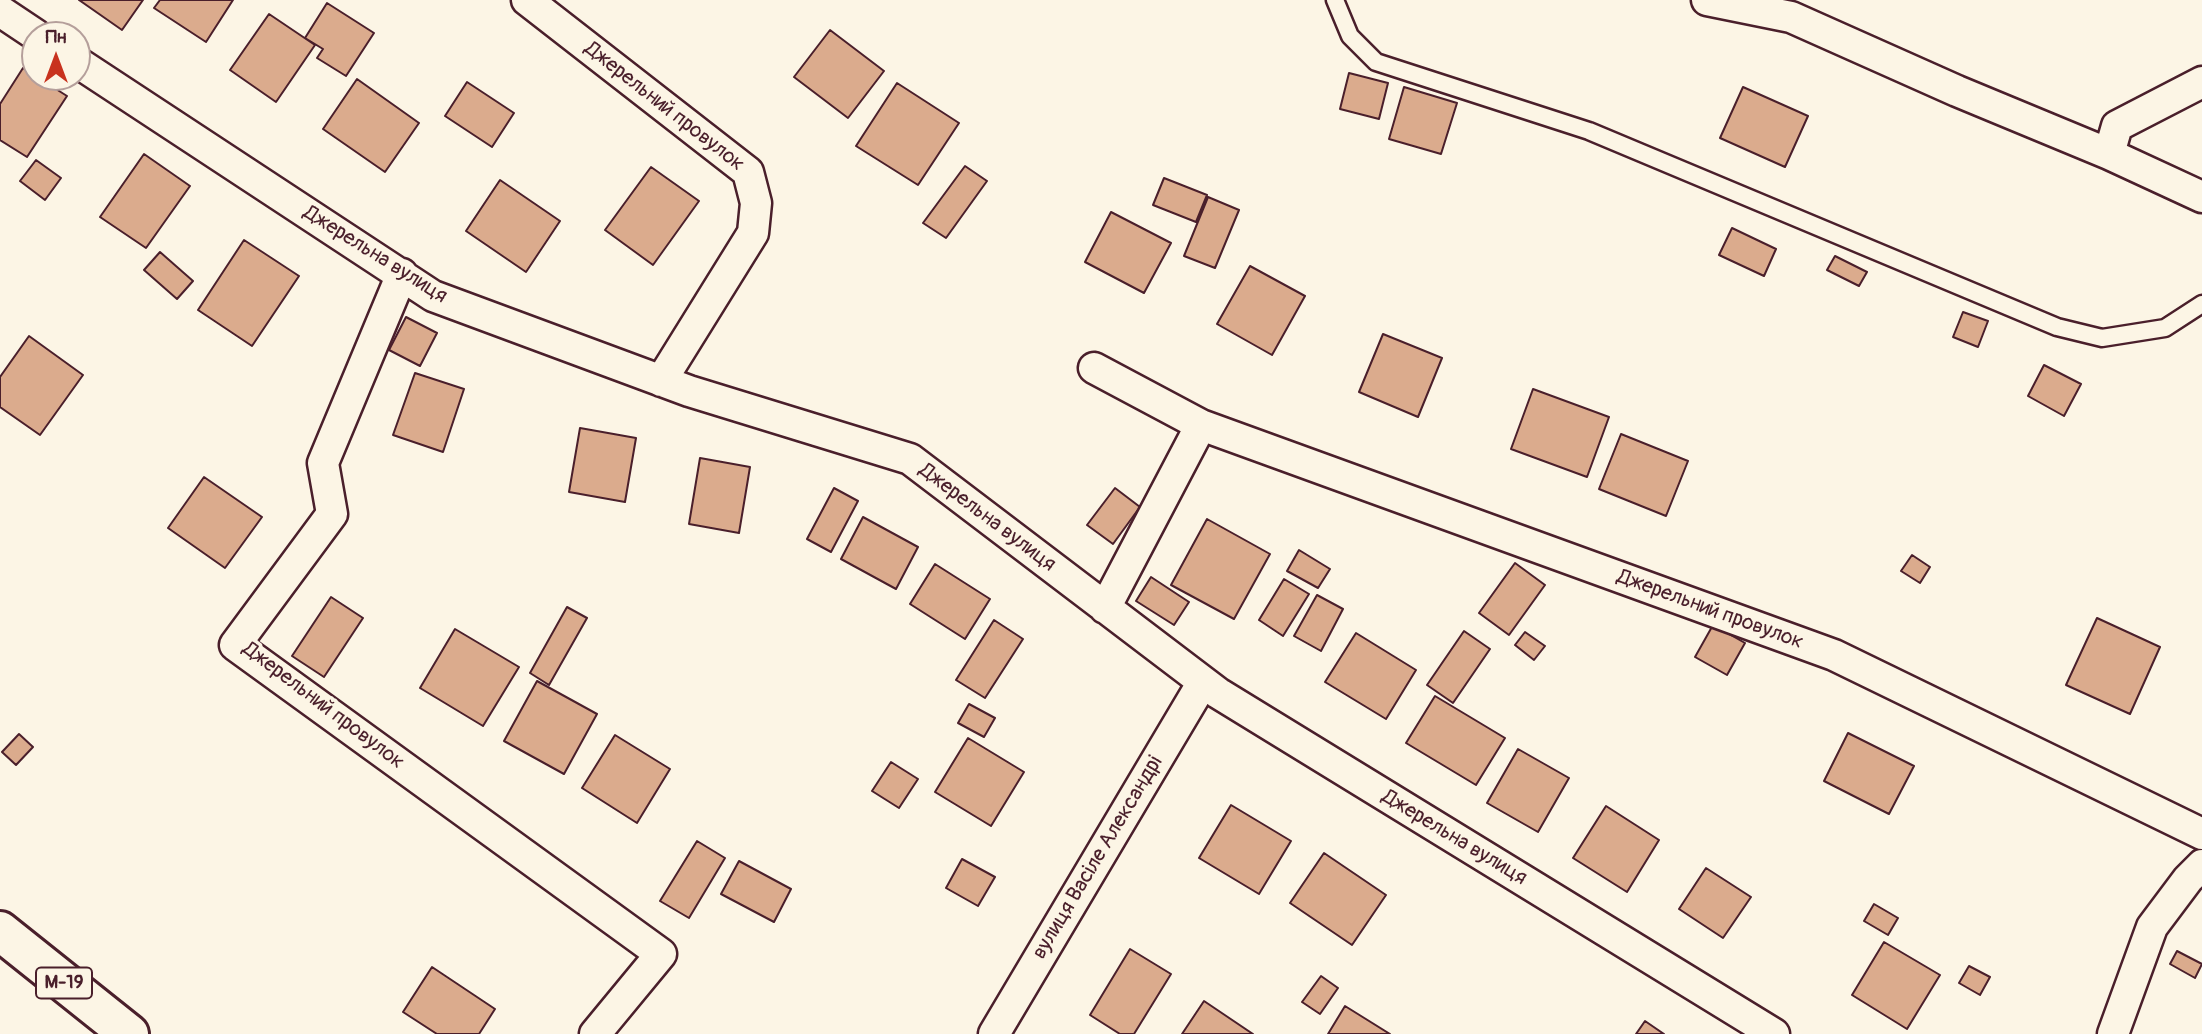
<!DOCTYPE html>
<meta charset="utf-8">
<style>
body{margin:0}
#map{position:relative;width:2202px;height:1034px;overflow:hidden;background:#fcf5e5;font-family:Pangolin,sans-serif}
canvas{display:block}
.north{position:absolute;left:21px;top:21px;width:70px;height:70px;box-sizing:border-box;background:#fcf5e5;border:2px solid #b59f9b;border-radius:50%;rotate:0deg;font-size:19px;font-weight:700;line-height:28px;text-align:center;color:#4a1f2b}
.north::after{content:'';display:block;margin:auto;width:24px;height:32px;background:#c8321e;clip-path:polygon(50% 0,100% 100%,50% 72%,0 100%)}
</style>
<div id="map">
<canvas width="2202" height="1034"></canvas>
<div class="north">Пн</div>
</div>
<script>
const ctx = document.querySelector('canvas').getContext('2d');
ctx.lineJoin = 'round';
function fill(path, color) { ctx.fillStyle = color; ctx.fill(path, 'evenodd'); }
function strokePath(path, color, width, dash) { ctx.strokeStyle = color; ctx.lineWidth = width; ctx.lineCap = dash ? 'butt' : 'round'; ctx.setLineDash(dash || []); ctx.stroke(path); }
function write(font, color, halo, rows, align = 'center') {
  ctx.font = font + ' Pangolin,sans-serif'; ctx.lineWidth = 7; ctx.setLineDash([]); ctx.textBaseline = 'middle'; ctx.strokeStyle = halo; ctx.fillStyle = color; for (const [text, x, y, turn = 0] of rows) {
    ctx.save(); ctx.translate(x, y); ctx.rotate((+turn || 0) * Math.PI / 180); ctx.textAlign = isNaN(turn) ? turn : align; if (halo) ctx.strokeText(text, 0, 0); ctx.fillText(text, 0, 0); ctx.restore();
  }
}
const building = new Path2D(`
 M79 0H143L122 30Z
 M160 0H233L206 42 154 8Z
 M327 3 374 33 346 76 317 58 323 49 305 38Z
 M269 14 315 45 276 102 230 70Z
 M830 30 884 71 848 118 794 77Z
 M23 68 67 96 27 157 0 140V104Z
 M1349 73 1388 83 1379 119 1340 109Z
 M357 79 419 123 385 172 323 129Z
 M467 82 514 113 492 147 445 116Z
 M897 83 959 123 918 185 856 146Z
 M1404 87 1457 103 1441 154 1389 139Z
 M1743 87 1808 116 1785 167 1720 138Z
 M144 154 190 186 146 248 100 217Z
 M36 160 61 178 45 200 20 181Z
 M965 166 987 181 946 238 923 223Z
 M651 167 699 201 653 265 605 230Z
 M1164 178 1207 195 1196 222 1153 205Z
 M500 180 560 221 526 272 466 231Z
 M1208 197 1239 210 1215 268 1184 256Z
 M1111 212 1171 243 1144 293 1085 262Z
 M1732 228 1776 249 1764 276 1719 255Z
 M244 240 299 276 252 346 198 310Z
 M160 252 193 281 177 299 144 270Z
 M1835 256 1867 272 1859 286 1827 270Z
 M1250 266 1305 296 1272 355 1217 324Z
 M1963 312 1988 321 1978 347 1953 337Z
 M406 317 437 333 420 366 389 350Z
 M1383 334 1442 358 1418 417 1359 392Z
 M29 336 83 375 40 435 0 407V377Z
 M2044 365 2081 384 2064 416 2028 396Z
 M415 373 464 389 443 452 393 435Z
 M1533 389 1609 417 1587 477 1511 449Z
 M580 428 636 438 625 502 569 492Z
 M1621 434 1688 461 1666 516 1599 489Z
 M700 458 750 467 739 533 689 524Z
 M204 477 262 517 225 568 168 528Z
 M834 488 858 501 831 552 807 539Z
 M1115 488 1140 507 1113 544 1087 525Z
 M863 517 918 547 896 589 841 559Z
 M1207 519 1270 554 1234 619 1171 585Z
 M1299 550 1330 569 1318 588 1287 571Z
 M1912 555 1930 567 1920 583 1901 571Z
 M1515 563 1545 585 1509 635 1479 613Z
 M935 564 990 599 965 639 910 604Z
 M1151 577 1189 602 1174 625 1136 601Z
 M1284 579 1309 594 1283 636 1259 620Z
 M1317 595 1343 609 1321 651 1294 636Z
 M331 597 363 618 324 677 292 656Z
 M567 607 587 618 549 685 530 673Z
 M2097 618 2160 647 2130 714 2066 685Z
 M994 620 1023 639 985 698 956 680Z
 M1713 625 1745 643 1727 675 1695 657Z
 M455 629 519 667 483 726 420 688Z
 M1464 631 1490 649 1453 703 1427 685Z
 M1525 632 1545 646 1534 660 1515 645Z
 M1356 633 1416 670 1386 719 1325 682Z
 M537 681 597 714 564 774 504 741Z
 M1435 696 1505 738 1476 785 1406 743Z
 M969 704 995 718 984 737 958 723Z
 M1848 733 1914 766 1889 814 1824 781Z
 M19 734 33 747 16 765 2 752Z
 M615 735 670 769 637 823 582 788Z
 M968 738 1024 772 991 826 935 792Z
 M1518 749 1569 778 1538 832 1487 803Z
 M891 762 918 779 899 808 872 791Z
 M1231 805 1291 841 1259 894 1199 858Z
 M1606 806 1659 840 1627 892 1573 858Z
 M697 841 725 858 689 918 660 901Z
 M1324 853 1386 895 1352 945 1290 903Z
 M962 859 995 877 978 906 946 888Z
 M739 861 791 889 774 922 721 894Z
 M1706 868 1751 897 1723 938 1679 909Z
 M1874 904 1898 918 1888 935 1864 921Z
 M1884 942 1940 975 1907 1029 1852 995Z
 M1130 949 1171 974 1134 1034H1120L1090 1015Z
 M2177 951 2202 964 2195 978 2170 964Z
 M1969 966 1990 977 1980 995 1959 983Z
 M432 967 495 1009 479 1034H437L403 1012Z
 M1321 976 1338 988 1320 1014 1302 1002Z
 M1204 1001 1253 1034H1182Z
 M1345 1006 1390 1034H1328Z
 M1645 1021 1664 1034H1636Z`);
fill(building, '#dbab8d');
strokePath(building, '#4a1f2b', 2);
const service = new Path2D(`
 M1335 0 1350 36 1376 62 1589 131 2057 327 2102 338 2165 328 2202 304`);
const minor = new Path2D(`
 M527 0 748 172 756 203 753 233 661 381
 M1707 0 1791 17 1957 91 2109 154 2202 197
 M0 11 36 35
 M77 62 433 296 689 391 910 459 1218 693 1774 1034
 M2109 154 2117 126 2202 82
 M402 274 323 463 332 514 235 645 661 954 595 1034
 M1094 368 1201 425
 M1105 608 1201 425 1834 655 2202 834
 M994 1034 1203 682
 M2113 1034 2152 927 2188 879 2202 865`);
const trunk = new Path2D(`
 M0 931 129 1034`);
strokePath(service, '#4a1f2b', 21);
strokePath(minor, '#4a1f2b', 35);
strokePath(trunk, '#4a1f2b', 44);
strokePath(service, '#fcf5e5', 16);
strokePath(minor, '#fcf5e5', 30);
strokePath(trunk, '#fcf5e5', 38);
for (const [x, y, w] of [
 [64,983,56]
]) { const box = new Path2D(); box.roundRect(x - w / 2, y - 15.5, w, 31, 5); ctx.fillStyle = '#fcf5e5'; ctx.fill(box); strokePath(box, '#4a1f2b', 2); }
write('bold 19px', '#4a1f2b', null, [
 ["М-19",64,983]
]);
write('21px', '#4a1f2b', '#fcf5e5', [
 ["Джерельний провулок",664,107,38],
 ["Джерельна вулиця",375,255,32],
 ["Джерельна вулиця",987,518,37],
 ["Джерельний провулок",1710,610,20],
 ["Джерельний провулок",323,706,37],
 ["Джерельна вулиця",1454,838,31],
 ["вулиця Васіле Александрі",1098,858,-59]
]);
</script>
